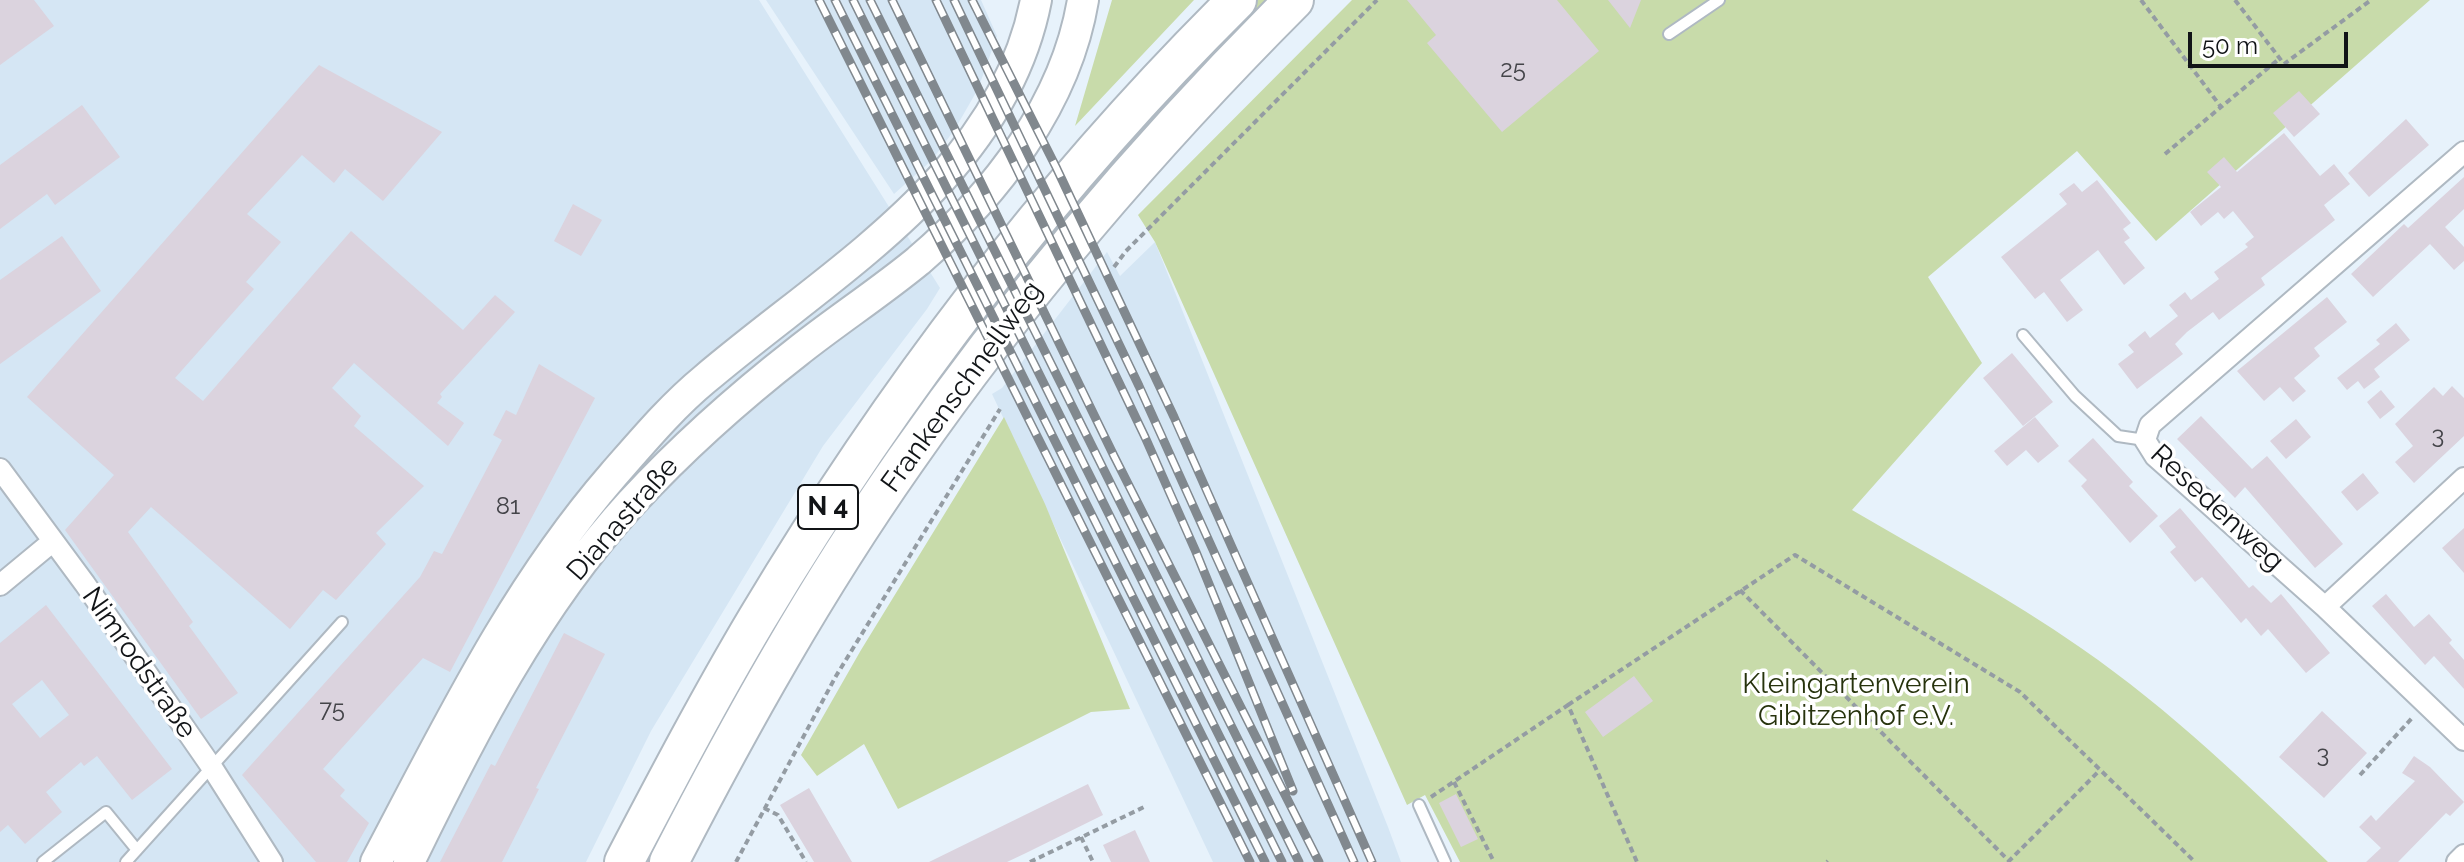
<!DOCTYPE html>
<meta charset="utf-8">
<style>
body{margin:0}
#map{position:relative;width:2464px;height:862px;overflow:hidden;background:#e7f2fb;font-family:Raleway,sans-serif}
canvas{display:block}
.scale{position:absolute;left:2188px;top:32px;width:160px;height:36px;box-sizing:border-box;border:4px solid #111417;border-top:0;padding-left:10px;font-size:24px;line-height:28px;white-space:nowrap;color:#111417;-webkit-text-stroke:6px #fff;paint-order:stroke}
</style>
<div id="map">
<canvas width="2464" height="862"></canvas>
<div class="scale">50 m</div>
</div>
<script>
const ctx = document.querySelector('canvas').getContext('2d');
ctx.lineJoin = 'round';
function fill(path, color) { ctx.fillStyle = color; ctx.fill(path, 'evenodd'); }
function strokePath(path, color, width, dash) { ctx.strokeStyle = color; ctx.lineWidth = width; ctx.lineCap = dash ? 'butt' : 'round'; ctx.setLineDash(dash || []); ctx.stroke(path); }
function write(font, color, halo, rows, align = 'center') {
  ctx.font = font + ' Raleway,sans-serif'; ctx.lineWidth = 7; ctx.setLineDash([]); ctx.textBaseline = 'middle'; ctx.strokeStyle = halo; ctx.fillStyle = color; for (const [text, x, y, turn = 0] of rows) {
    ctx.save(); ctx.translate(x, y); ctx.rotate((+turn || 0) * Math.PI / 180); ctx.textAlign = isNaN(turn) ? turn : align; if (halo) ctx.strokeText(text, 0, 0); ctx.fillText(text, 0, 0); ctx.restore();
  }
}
fill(new Path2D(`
 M0 0H759L940 288 927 309 823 446 651 731 586 862H0Z
 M766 0H981L997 36 978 89 955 129 932 160 894 194Z
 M1155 242 1388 827 1401 862H1213L992 394 1002 388 1107 252 1120 276Z`), '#d5e6f4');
fill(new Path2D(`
 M1112 0H1194L1075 126Z
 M1256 0H1279L1085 207 1077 192Z
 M1352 0H2430L2156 241 2077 151 1928 277 1982 363 1852 510C1929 555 2008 597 2081 648 2171 710 2249 786 2328 862H1460L1425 795 1407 805 1155 242 1138 215Z
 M1004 417 1045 504 1130 709 1091 712 898 809 864 744 817 776 801 755 861 650Z`), '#c8dbaa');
fill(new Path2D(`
 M0 0H34L54 26 0 65Z
 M1407 0H1557L1599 51 1502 132 1427 43 1436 35Z
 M1608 0H1641L1630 28Z
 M319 65 442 132 383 201 345 169 334 183 302 155 247 214 281 242 246 282 254 289 175 378 203 401 351 231 463 330 495 295 515 312 440 394 442 397 437 403 464 423 448 446 354 363 332 388 361 416 354 426 424 486 376 533 386 544 336 600 323 590 290 629 151 507 128 532 193 622 189 626 238 693 201 719 65 530 114 475 27 397Z
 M2299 91 2320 114 2294 137 2273 113Z
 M82 105 120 157 55 205 47 194 0 229V165Z
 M2406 119 2429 145 2369 197 2348 173Z
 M2284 133 2320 176 2334 164 2350 184 2324 205 2335 220 2261 278 2265 285 2219 320 2213 312 2187 332 2175 344 2183 354 2137 389 2118 364 2134 352 2128 345 2145 331 2150 338 2178 316 2169 305 2185 292 2191 300 2219 279 2214 272 2248 247 2245 244 2254 237 2233 211 2224 219 2218 212 2201 226 2190 212 2221 187 2207 172 2224 157 2237 172Z
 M2464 177V209L2445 227 2464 247V261L2454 270 2430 244 2373 297 2351 274 2404 224 2408 228Z
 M2097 180 2131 223 2123 229 2130 238 2124 242 2145 268 2124 285 2098 250 2060 280 2083 310 2067 322 2044 292 2035 299 2001 257 2067 204 2059 194 2074 183 2082 192Z
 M573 204 602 220 581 256 554 241Z
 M62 236 101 291 0 364V280Z
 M2327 297 2347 322 2314 348 2320 356 2294 378 2306 391 2293 402 2280 387 2264 401 2237 371Z
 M2396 323 2410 340 2374 369 2380 377 2364 389 2358 381 2347 390 2337 378 2380 344 2376 340Z
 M2012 353 2053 402 2023 426 1983 378Z
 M539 364 595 398 450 672 423 658 323 769 345 790 340 796 369 823 347 862H316L242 775 420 577 434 551 442 554 502 440 493 435 506 410 516 415Z
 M2452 386 2464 398V436L2414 483 2395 462 2413 446 2395 424 2434 387 2443 396Z
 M2381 390 2395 407 2380 419 2367 402Z
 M2201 416 2252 469 2267 456 2343 544 2315 568 2245 487 2235 498 2177 439Z
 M2035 417 2059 446 2038 463 2026 450 2007 466 1994 451Z
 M2296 419 2311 437 2286 459 2270 441Z
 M2093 438 2133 482 2129 486 2158 516 2130 543 2081 486 2087 480 2068 461Z
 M2363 473 2379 493 2357 511 2341 492Z
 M2180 508 2249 588 2253 585 2271 603 2281 594 2330 653 2306 673 2268 629 2261 636 2246 618 2241 623 2202 577 2195 582 2170 552 2176 547 2159 526Z
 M2464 528V573L2442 548Z
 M2386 594 2414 627 2429 614 2452 640 2449 643 2464 660V689L2434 656 2425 665 2372 606Z
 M46 605 172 769 132 800 97 756 84 766 81 762 46 792 62 812 25 844 8 825 0 832V643ZM42 680 69 715 40 738 12 704Z
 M564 633 605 654 536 788 539 789 502 862H440L491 764 495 766Z
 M1634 676 1653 701 1603 737 1585 712Z
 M2322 711 2367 753 2324 798 2279 757Z
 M2414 756 2430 767 2464 802 2450 816 2446 813 2398 862H2366L2381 848 2359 827 2371 815 2376 821 2415 781 2402 773Z
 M1088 784 1103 815 1026 853 1007 862H929Z
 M809 788 852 862H814L780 805Z
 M1456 794 1478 839 1461 847 1439 803Z
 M1135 830 1150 862H1111L1103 845Z`), '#dbd3de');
const lane = new Path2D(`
 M1669 34 1719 0
 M2023 335 2075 396 2118 436 2145 440
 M1419 805 1445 862
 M43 862 106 812 137 850
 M126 862 342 622`);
const street = new Path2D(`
 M2464 152 2150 425 2145 440 2155 456 2325 607 2464 740
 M0 469 85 584 213 769 272 862
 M0 585 52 542
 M2325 607 2464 478
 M2457 862 2464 855`);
const secondary = new Path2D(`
 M376 862C447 728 513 590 613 475 642 442 671 407 705 379 832 271 1002 176 1036 0
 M409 862C471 735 535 608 631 503 682 448 738 398 797 352 836 321 879 293 918 261 996 194 1066 103 1083 0`);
const highway = new Path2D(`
 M624 862C667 780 710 698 757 619 891 395 1051 184 1237 0
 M669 862C740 724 816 588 905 461 1020 296 1151 143 1294 0`);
strokePath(lane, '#afb9c2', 14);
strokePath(street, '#afb9c2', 24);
strokePath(secondary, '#afb9c2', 34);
strokePath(highway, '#afb9c2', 42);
strokePath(new Path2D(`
 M2141 0 2221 107 2279 59
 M2235 0 2284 64 2371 0
 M2165 154 2221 107
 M1114 267 1126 251 1377 0
 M1740 590 2010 862
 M1568 705 1795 555 2020 692 2195 862
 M2360 775 2412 718
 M1454 782 1494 862
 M1431 797 1568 705 1637 862
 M764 808 778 815 806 862
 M1081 837 1093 862
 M736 862 836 676 1000 409
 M1030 862 1144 807
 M1827 862 1828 861
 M2008 862 2100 770`), '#949ca3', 4, [6, 4]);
strokePath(lane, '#fff', 10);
strokePath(street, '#fff', 20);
strokePath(secondary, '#fff', 30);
strokePath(highway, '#fff', 38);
const rail = new Path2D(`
 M819 0 1250 862
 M835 0 1265 862
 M853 0 1282 862
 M870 0 1299 862
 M892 0 1114 456 1319 862
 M936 0 1145 437 1196 552 1293 791
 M954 0 1139 386 1354 862
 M972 0 1056 167 1174 417 1372 862`);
strokePath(rail, '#81888e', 9);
strokePath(rail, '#fff', 6, [18]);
write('24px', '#444449', null, [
 ["25",1513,70],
 ["3",2438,436],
 ["81",508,507],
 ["75",332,710],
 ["3",2323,755]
]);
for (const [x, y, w] of [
 [828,507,60]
]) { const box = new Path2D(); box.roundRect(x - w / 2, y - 22, w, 44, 6); ctx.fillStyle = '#fff'; ctx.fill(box); strokePath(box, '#111417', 2); }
write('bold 26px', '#111417', null, [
 ["N 4",828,507]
]);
write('28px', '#111417', '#fff', [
 ["Frankenschnellweg",962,387,-54],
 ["Resedenweg",2217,508,43],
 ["Dianastraße",623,519,-49],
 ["Nimrodstraße",139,663,55]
]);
write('28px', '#27330d', '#fff', [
 ["Kleingartenverein",1856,685],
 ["Gibitzenhof e.V.",1856,717]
]);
</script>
